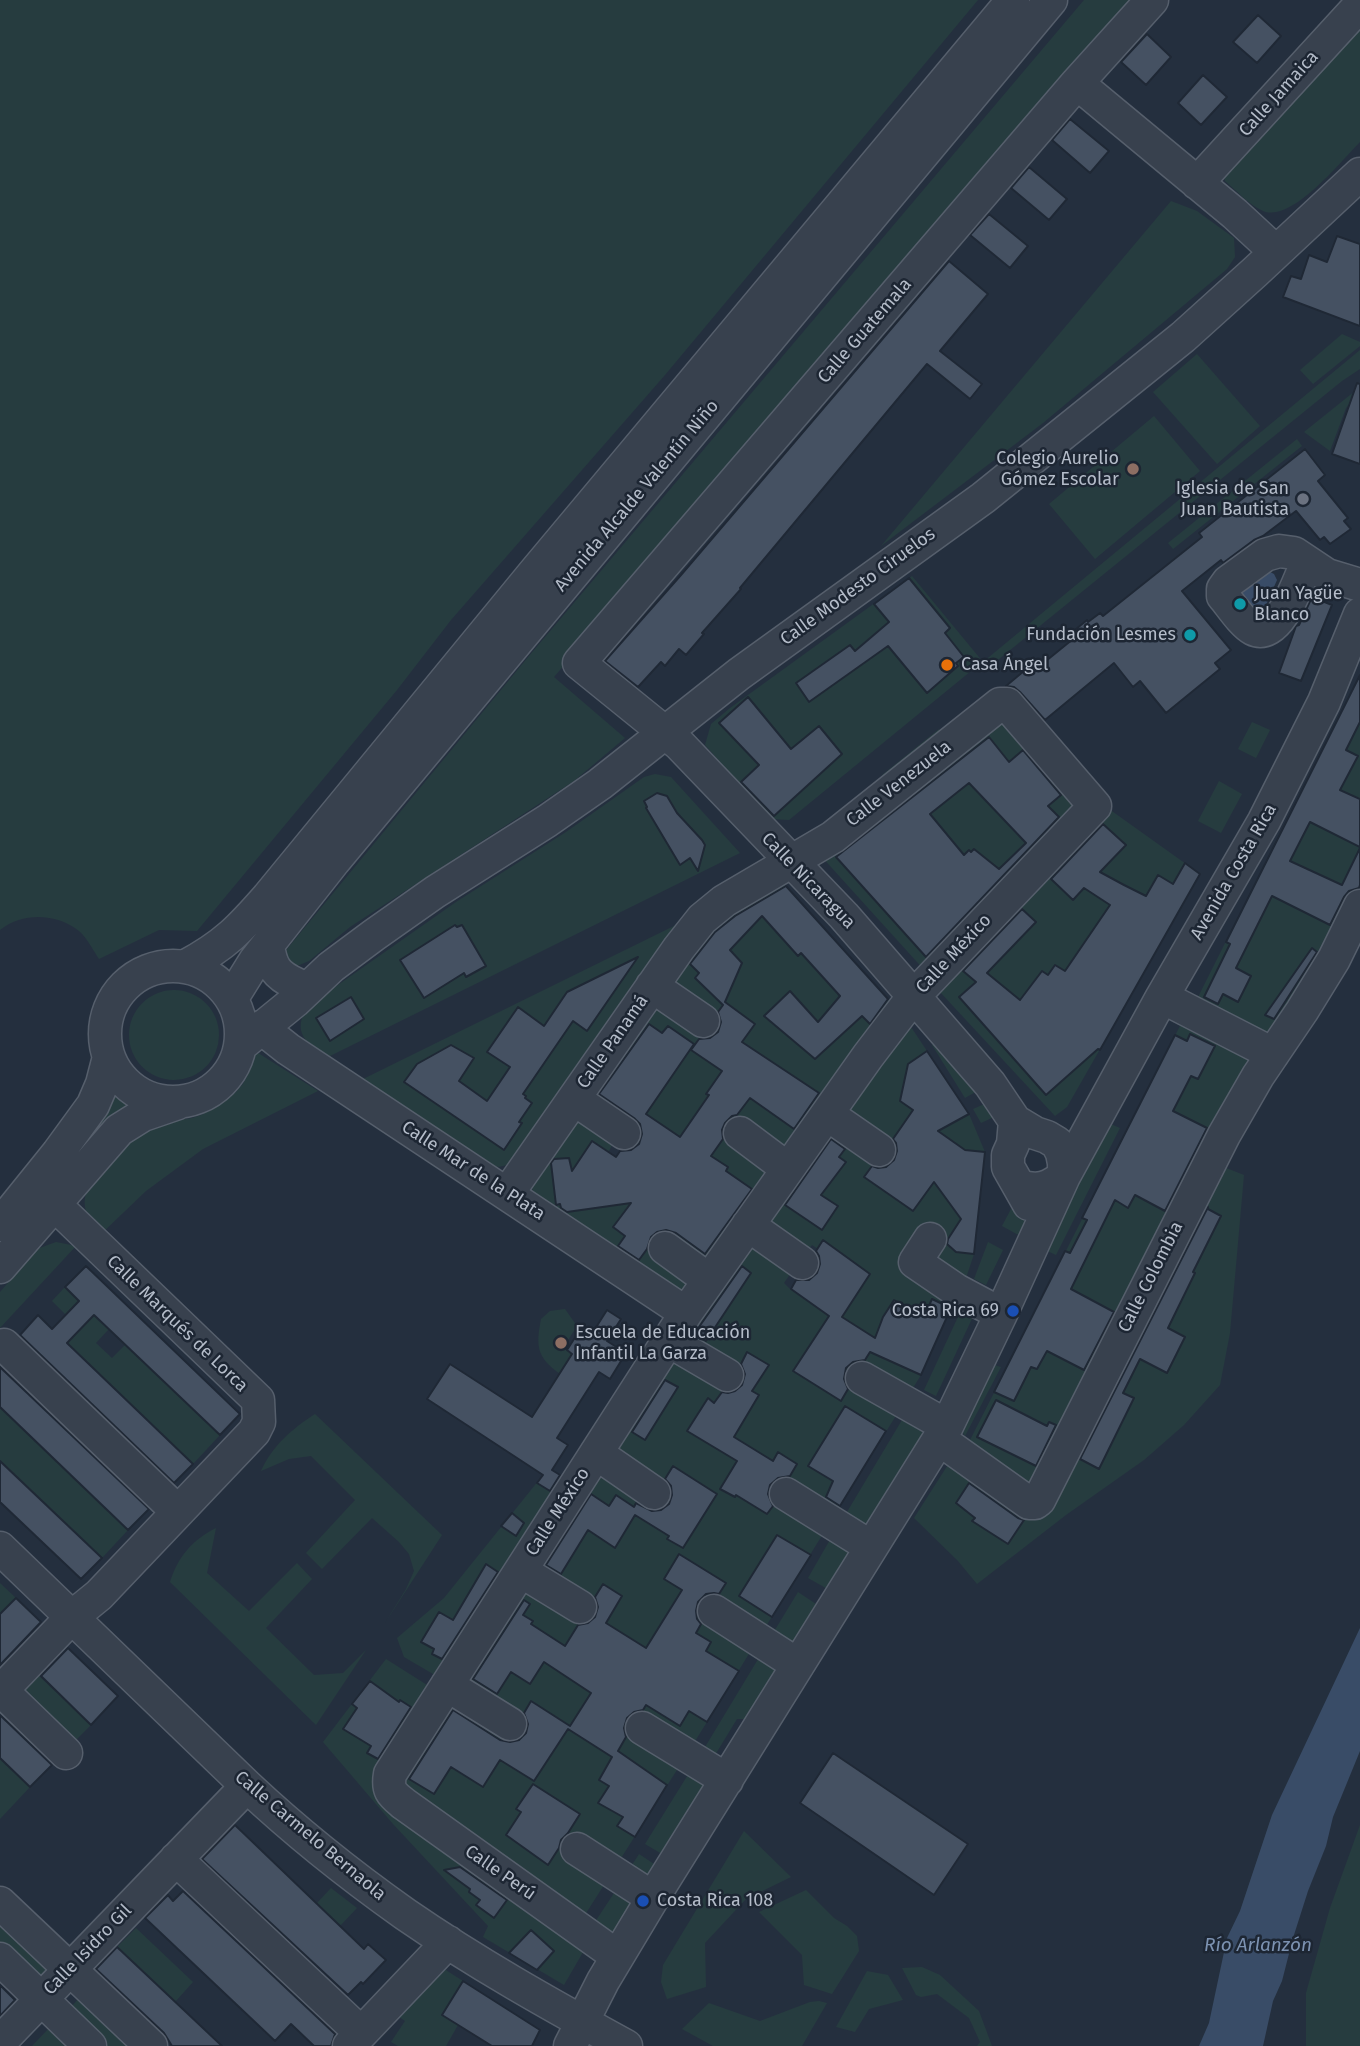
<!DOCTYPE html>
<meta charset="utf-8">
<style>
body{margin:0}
canvas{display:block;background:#242f3e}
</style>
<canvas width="1360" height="2046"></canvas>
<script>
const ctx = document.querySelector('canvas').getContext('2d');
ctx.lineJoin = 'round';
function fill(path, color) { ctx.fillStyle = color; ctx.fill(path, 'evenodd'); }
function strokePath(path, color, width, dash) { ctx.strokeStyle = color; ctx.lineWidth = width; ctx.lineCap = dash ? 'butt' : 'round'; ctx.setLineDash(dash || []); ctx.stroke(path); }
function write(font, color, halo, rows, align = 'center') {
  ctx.font = font + ' "Fira Sans",sans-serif'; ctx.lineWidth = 5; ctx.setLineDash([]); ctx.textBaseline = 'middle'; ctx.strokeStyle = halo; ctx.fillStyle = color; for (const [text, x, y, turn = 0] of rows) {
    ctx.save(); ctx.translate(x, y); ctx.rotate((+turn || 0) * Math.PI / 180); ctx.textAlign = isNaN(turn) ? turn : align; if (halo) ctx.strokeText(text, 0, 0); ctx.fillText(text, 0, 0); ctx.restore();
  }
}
fill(new Path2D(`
 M0 0H978L665 375 451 620 397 690 197 931 159 930 99 959C93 950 87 938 79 931 57 913 22 912 0 930Z
 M1084 0H1140L875 303 554 677 625 738 574 781 350 927 309 961 297 966 290 965 284 955 287 949 529 656Z
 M1360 19V142C1341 161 1292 223 1263 211 1249 205 1236 190 1225 181L1224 176Z
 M1171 201 1197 211 1234 238 1235 257 1227 269 1043 423 881 546Z
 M1342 334 1360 342V346L1313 384 1300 370Z
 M1360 350V369L1342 381 988 668 982 662 789 820 771 819 705 745 711 724 730 708 912 576 983 662Z
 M1197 354 1260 426 1217 464 1153 392Z
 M1360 387 1357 402 1350 403 1346 408 1330 451 1304 432Z
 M1154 416 1200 471 1095 559 1049 504Z
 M1297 439 1302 446 1173 549 1168 543Z
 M1360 674V885L1338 929 1275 1030 1258 1032 1197 999Z
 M997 716 1077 807 926 972 821 856Z
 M1252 722 1270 730 1256 758 1238 749Z
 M939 729 942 738 890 780 882 775Z
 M655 774 671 777 740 853 328 1057C306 1044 291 1032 308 1006L456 902 566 832 644 777Z
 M1219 781 1242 794 1221 833 1198 821Z
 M1109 809 1200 874 1067 1107 1055 1116 940 992Z
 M773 882 785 885 893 1005 700 1277 679 1294 533 1195 532 1184 580 1109 617 1135 607 1155 614 1161 645 1113 637 1108 627 1123 584 1099 663 988 729 908Z
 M680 923 516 1160C507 1166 500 1168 489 1166L361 1080Z
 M129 1035a45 45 0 1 1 90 0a45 45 0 1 1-90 0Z
 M1184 1018 1244 1051 1249 1064 1031 1490 967 1446Z
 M907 1021 969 1114 985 1152 974 1254 963 1287 913 1257 957 1295 921 1375 689 1751 583 1918 405 1788 406 1777 681 1342 754 1234 797 1264 784 1283 790 1289 818 1249 812 1245 804 1255 758 1227Z
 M938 1041 979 1090 965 1098 932 1045Z
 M255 1051 318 1091 203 1149 146 1191 100 1235C71 1198 88 1187 113 1157 119 1149 126 1137 134 1132 149 1121 169 1121 186 1119 205 1117 234 1098 244 1082 250 1072 252 1061 255 1051Z
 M114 1095 126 1105 102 1126 0 1251V1242L97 1121Z
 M989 1102 996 1116 981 1123 973 1109Z
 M1104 1121 1120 1128 1056 1255 1041 1248Z
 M1216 1164 1244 1175 1230 1333 1220 1385 1184 1425 1144 1460 1066 1515 977 1584 958 1561 914 1518 951 1460 1035 1518Z
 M1017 1205C1026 1216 1026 1223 1022 1237L1002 1226 1011 1209Z
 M56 1242 76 1246 0 1328V1292L37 1249Z
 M988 1242 1003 1250 986 1285 974 1279Z
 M65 1287 79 1301 66 1314 94 1315 109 1329 96 1343 112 1358 125 1345 220 1435 193 1464 52 1329 66 1315 52 1301Z
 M964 1304 976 1310 936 1396 924 1390Z
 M565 1309 577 1326 563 1348 572 1354 560 1374C536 1357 536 1345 541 1319L550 1311Z
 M988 1363 1001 1367 965 1436 958 1425Z
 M0 1407 128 1530 102 1558 0 1461Z
 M315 1414 442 1535 385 1623 406 1589 414 1571 409 1554 399 1542 372 1518 322 1569 306 1553 355 1500 311 1456 289 1459 261 1471C273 1445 292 1429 315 1414Z
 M902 1420 927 1435 867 1533 841 1522Z
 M543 1475 565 1490 445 1681 404 1657 397 1638 444 1598Z
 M216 1528 207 1573 249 1611 297 1563 312 1579 266 1628 314 1675 343 1673 366 1650 316 1725 170 1582C178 1557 192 1540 216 1528Z
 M835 1531 858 1549 831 1591 808 1578Z
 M0 1583 16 1598 0 1614Z
 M798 1592 822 1608 797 1647 770 1638Z
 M763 1651 783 1670 752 1719H737L712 1760 699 1757Z
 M386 1659 435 1690 385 1768 586 1947 564 1985 483 1937 488 1926 393 1824 323 1742Z
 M34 1671 91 1725 73 1743 17 1689Z
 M0 1758 30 1787 0 1819Z
 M694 1765 713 1783 667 1857 645 1844Z
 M1360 1825V2046H1306V1993L1330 1908Z
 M744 1831 791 1877 746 1899 705 1943 706 1987 667 1999 661 1982 663 1965Z
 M639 1854 660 1868 650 1883 627 1873Z
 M620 1884 640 1900 614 1941 593 1925Z
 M331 1888 357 1908 340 1926 316 1904Z
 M806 1890 834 1918 847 1926 857 1936 859 1951 832 1994 804 1985 802 1955 759 1912Z
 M0 1917 49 1970 41 1980 0 1947Z
 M136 1928 193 1982 175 2002 117 1947Z
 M441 1967 463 1981 442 2015 458 2025 446 2046H398L391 2042 405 2021 396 2015Z
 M922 1967 940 1975 979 2011 992 2046H977L980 2042 969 2018 937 1994 921 1997 916 1995 902 1968Z
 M867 1971 888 1975 903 2000 869 2009 855 2032 836 2027Z
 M80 1997 134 2046H106L71 2007Z
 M819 2001 827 2003 802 2046H713L682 2029 709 2003 760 2021 810 2002Z
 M51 2026 72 2046H32Z`), '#263c3f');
fill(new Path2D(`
 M1270 572 1274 574 1277 580 1266 605 1259 612 1252 610 1242 595 1245 588Z
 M1360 1628V1751L1333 1817 1326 1846 1308 1891 1293 1938 1282 1981 1273 2001 1263 2046H1199L1209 2023 1227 1938 1240 1911 1272 1815Z`), '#394c67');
const building = new Path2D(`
 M1258 15 1281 36 1257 63 1233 42Z
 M1147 34 1171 57 1146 85 1121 62Z
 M1203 75 1227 97 1201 125 1178 103Z
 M1070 119 1109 151 1090 173 1052 140Z
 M1029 167 1067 199 1049 220 1011 188Z
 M989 214 1028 246 1010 268 970 235Z
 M1337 236 1360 244V326L1283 297 1291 276 1301 279 1309 255 1327 262Z
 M949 261 988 294 940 351 982 384 970 399 927 364 740 588 741 589 702 633 704 634 686 655 679 649 665 666 661 662 638 687 605 661 681 575Z
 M1357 383 1360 384V464L1332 454Z
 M1305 449 1325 475 1318 481 1348 518 1344 521 1351 529 1330 544 1324 537 1320 540 1296 511 1263 536 1254 540 1223 563 1221 560 1182 591 1231 650 1215 663 1220 669 1166 713 1140 681 1133 687 1114 663 1045 720 1020 692 1014 687 1006 686 1037 660 1041 665 1073 639 1070 634 1087 620 1088 622 1100 613 1103 616 1202 537 1199 533Z
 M909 578 950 628 945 633 964 657 956 663 958 666 927 693 888 646 809 702 796 683 850 645 855 651 889 622 874 604Z
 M1312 597 1332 605 1301 681 1279 673 1296 626 1299 625Z
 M1360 675V722L1346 750 1358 756 1340 790 1360 799V847L1310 822 1290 861 1342 885 1360 848V885L1359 888 1349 891 1344 897 1330 925 1272 896 1236 968 1251 976 1238 1002 1223 994 1218 1004 1204 997 1230 944 1226 942Z
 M748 697 791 749 819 726 842 754 774 816 741 782 759 765 719 723Z
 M989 737 1009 762 1023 750 1061 795 1048 806 1059 817 926 957 836 857ZM969 783 1026 843 999 869 974 849 971 852 969 850 964 855 930 814Z
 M657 793 667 796 677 813 702 840 705 845 698 871 690 858 680 865 646 808 647 807 644 801Z
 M1103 824 1126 845 1100 872 1124 885 1146 896 1158 875 1173 884 1185 863 1200 874 1100 1050 1098 1049 1046 1095 959 997 976 982 963 971 1022 909 1036 922 987 973 1020 1000 1042 971 1048 975 1055 965 1065 971 1110 905 1084 888 1073 900 1051 879Z
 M786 886 888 999 870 1024 862 1016 815 1059 764 1016 790 991 818 1022 840 996 801 953 798 956 762 916 730 950 742 963 725 1002 755 1024 742 1042 819 1093 794 1129 750 1098 737 1115 732 1116 725 1123 722 1130 723 1139 711 1156 728 1167 726 1171 752 1189 705 1254 676 1233 666 1230 657 1232 651 1237 647 1249 639 1260 618 1246 625 1236 613 1227 631 1203 567 1212 561 1208 560 1204 556 1205 551 1163 554 1159 569 1158 572 1171 592 1141 616 1157 620 1151 631 1150 639 1144 642 1134 640 1124 634 1118 599 1094 649 1024 662 1033 668 1026 694 1044 646 1114 680 1137 709 1095 706 1094 722 1071 691 1050 699 1039 710 1038 718 1032 721 1022 718 1012 723 1005 695 978 699 973 690 964 715 932 735 916Z
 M455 925 457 927 462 925 486 966 466 977 464 973 424 998 400 960Z
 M1312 948 1317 952 1274 1019 1265 1015Z
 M638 957 587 1031 573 1021 523 1094 526 1096 525 1098 532 1103 519 1122 522 1123 504 1150 404 1082 417 1064 451 1045 474 1058 459 1081 487 1101 510 1067 487 1052 518 1007 544 1026 567 992Z
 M351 997 364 1019 330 1041 316 1018Z
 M1190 1034 1215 1046 1198 1079 1191 1076 1173 1111 1207 1128 1165 1211 1135 1195 1128 1208 1115 1200 1071 1289 1114 1312 1084 1370 1047 1351 1037 1369 1031 1367 1014 1401 994 1392 1065 1251 1070 1253 1087 1220 1082 1218 1175 1035 1187 1041Z
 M927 1051 969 1114 938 1131 965 1150 985 1152 974 1254 956 1252 947 1244 948 1239 961 1219 934 1182 913 1211 864 1177 872 1166 878 1168 886 1167 894 1160 897 1151 896 1143 893 1139 913 1110 900 1101 908 1064Z
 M831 1139 845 1149 839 1157 846 1162 821 1195 838 1206 822 1230 785 1205Z
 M1208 1207V1209L1221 1216 1193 1272 1195 1273 1168 1328 1185 1337 1167 1373 1140 1359 1123 1393 1134 1398 1099 1469 1080 1459Z
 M823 1240 870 1274 842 1317 875 1338 883 1317 894 1300 924 1317 932 1299 951 1308 921 1375 870 1352 865 1360 853 1362 846 1368 844 1379 848 1389 841 1401 793 1371 829 1316 791 1289 796 1280H809L817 1273 820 1264 819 1256 816 1251Z
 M86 1266 240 1414 220 1435 94 1315 67 1343 193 1464 174 1483 20 1335 38 1315 52 1329 79 1301 65 1287Z
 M742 1266 751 1273 706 1341 694 1334Z
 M607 1310 621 1319 607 1341 626 1353 610 1379 599 1372 557 1438 568 1445 552 1470 560 1475 550 1491 537 1483 543 1475 427 1399 450 1364 532 1417 572 1354 567 1350 583 1325 593 1332Z
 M747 1352 769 1365 752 1391 759 1395 734 1437 773 1461 778 1452 797 1464 790 1476 778 1478 770 1485 768 1494 773 1506 767 1514 736 1495 735 1497 720 1489 737 1461 687 1431 708 1398 714 1403 722 1392 728 1393 735 1391 742 1385 745 1374 741 1364Z
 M0 1367 149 1509 128 1530 0 1407Z
 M665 1380 678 1387 645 1440 632 1432Z
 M996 1400 1047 1426 1049 1422 1056 1425 1036 1466 977 1437Z
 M845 1406 886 1431 840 1506 826 1497 833 1481 808 1466Z
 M0 1461 102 1558 81 1579 0 1502Z
 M673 1466 717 1494 683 1548 667 1539 669 1536 635 1515 615 1548 588 1530 561 1574 546 1565 591 1494 609 1506 616 1495 634 1507 636 1503 652 1511 661 1510 669 1504 672 1495 671 1486 665 1479Z
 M969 1483 1018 1518 1024 1520 1008 1544 972 1521 975 1518 956 1503Z
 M512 1513 524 1523 516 1536 501 1526Z
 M777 1535 811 1555 772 1617 739 1596Z
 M679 1554 726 1583 719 1594 714 1593 706 1594 698 1602 696 1611 697 1619 701 1624 696 1633 711 1642 706 1651 739 1671 707 1722 689 1711 680 1726 646 1705 643 1710 634 1712 627 1718 624 1728 626 1737 618 1751 667 1785 635 1837 617 1826 623 1817 598 1803 609 1786 599 1780 612 1757 568 1729 534 1781 500 1760 483 1787 451 1767 434 1794 409 1779 453 1710 500 1740 510 1742 519 1740 526 1733 528 1724 524 1713 531 1701 570 1726 591 1693 544 1662 530 1684 511 1672 497 1694 473 1679 524 1600 530 1604 523 1615 533 1621 531 1624 565 1646 578 1625 588 1623 595 1617 598 1607 595 1597 603 1584 622 1596 606 1623 646 1648 682 1590 664 1579Z
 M486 1564 498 1572 442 1659 432 1654 434 1649 421 1642 439 1612 453 1620Z
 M16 1598 41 1622 0 1665V1614Z
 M68 1648 118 1696 91 1725 41 1676Z
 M370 1681 399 1702 400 1700 411 1707 378 1759 367 1753 371 1746 343 1729 357 1708 352 1704Z
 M0 1715 52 1765 30 1787 0 1758Z
 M833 1753 968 1844 934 1895 800 1803Z
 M533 1784 580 1814 568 1833 561 1840 559 1848 548 1865 506 1835 521 1812 516 1809Z
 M235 1825 364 1949 368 1944 386 1960 363 1984 361 1982 348 1995 202 1859Z
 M460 1867 507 1900 494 1918 476 1905 480 1900 469 1892 470 1889 444 1870Z
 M183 1891 335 2034 331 2046H314L291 2024 275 2041 145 1918 168 1895 173 1901Z
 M531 1930 554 1951 537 1970 509 1953Z
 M117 1947 204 2029 222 2046H172L164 2033 96 1969Z
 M463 1981 540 2030 532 2046H492L442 2015Z
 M0 1985 15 2000 0 2016Z`);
fill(building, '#455162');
strokePath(building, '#1f2835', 2);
const minor = new Path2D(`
 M1077 83 1235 214 1276 252
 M1197 183 1360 5
 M1307 562C1299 580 1279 642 1253 629 1243 624 1230 604 1223 596V589L1228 582 1265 555 1279 551 1294 553 1327 575 1360 585
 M268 945C271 967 276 975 296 984
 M105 1034a68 68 0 1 1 136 0a68 68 0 1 1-136 0Z
 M186 966C225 945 240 929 268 897L534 573 1013 0
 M652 986 703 1021
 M1162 997 1273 1054
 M232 998 255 961 334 861 1051 0
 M263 1026 269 1034 288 1049 686 1313
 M241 1045 295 1001 331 967 374 935 435 892 547 821 600 784 739 674 983 498 1183 337 1255 272 1360 174
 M574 1099 624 1133
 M827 1114 879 1150
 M1015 1121 1013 1144 1008 1155V1167L1029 1204
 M740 1133 788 1169
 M1020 1186C1038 1192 1049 1188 1064 1176V1163L1062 1153 1057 1143 1047 1137 1035 1133 1015 1121 990 1084 844 916 679 744 579 663 1077 83 1152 0
 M508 1193 679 948 702 919 724 901 833 837 1000 704H1007L1095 806 913 997 868 1056 686 1313 390 1774C387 1791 392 1794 404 1804L617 1956
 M0 1225 58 1153 93 1105 102 1084 109 1057
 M748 1225 802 1263
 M930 1239 915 1262 956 1290 1001 1314
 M665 1248 709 1280
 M0 1267 119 1130 143 1115 178 1103
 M669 1341 727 1375
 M4 1345 178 1512
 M862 1378 947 1426
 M939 1439 1029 1503H1035L1039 1500 1224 1135 1258 1076 1302 1011 1334 959 1360 906
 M596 1453 654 1493
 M786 1494 871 1547
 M0 1548 247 1786C296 1832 350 1875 405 1914 476 1963 551 2005 626 2046
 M521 1571 580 1607
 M714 1611 798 1665
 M447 1685 510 1724
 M1 1690 66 1753
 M0 1692 72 1617 99 1595 254 1432 259 1422 258 1400 54 1204
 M642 1728 727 1780
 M577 1849 653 1898
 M176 1859 361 2033
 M0 1903 151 2046
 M0 1959 90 2046
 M0 2042 247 1786
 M349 2046 448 1942
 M570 2046 603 1981 657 1891 947 1426 1001 1314 1064 1176 1162 997 1264 821 1324 702 1360 614`);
strokePath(minor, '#565f6c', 35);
strokePath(minor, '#38414e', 32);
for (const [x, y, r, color] of [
 [1133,469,7,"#8d6e63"],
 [1303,499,7,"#6b7280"],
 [1240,604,7,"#0f9aa8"],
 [1190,635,7,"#0f9aa8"],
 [947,665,7,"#e8710a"],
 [1013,1311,7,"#1a4fb4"],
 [561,1343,7,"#8d6e63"],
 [643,1901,7,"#1a4fb4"]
]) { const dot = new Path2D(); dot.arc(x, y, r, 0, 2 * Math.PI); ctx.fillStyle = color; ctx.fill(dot); strokePath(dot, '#1d2633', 2.5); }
write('18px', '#b4bcc9', '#1d2633', [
 ["Calle Jamaica",1279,94,-48],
 ["Calle Guatemala",865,331,-49],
 ["Avenida Alcalde Valentín Niño",637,496,-50],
 ["Calle Modesto Ciruelos",858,587,-36],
 ["Calle Venezuela",899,784,-38],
 ["Avenida Costa Rica",1234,872,-60],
 ["Calle Nicaragua",808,881,46],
 ["Calle México",954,954,-47],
 ["Calle Panamá",613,1042,-55],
 ["Calle Mar de la Plata",473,1171,33],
 ["Calle Colombia",1151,1277,-63],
 ["Calle Marqués de Lorca",177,1324,44],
 ["Calle México",558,1512,-57],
 ["Calle Carmelo Bernaola",310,1836,40],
 ["Calle Perú",500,1873,35],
 ["Calle Isidro Gil",88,1950,-46]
]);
write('18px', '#b4bcc9', '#1d2633', [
 ["Colegio Aurelio",1119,459],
 ["Gómez Escolar",1119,480],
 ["Iglesia de San",1289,489],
 ["Juan Bautista",1289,510],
 ["Juan Yagüe",1254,594,"left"],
 ["Blanco",1254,615,"left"],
 ["Fundación Lesmes",1176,635],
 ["Casa Ángel",961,665,"left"],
 ["Costa Rica 69",999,1311],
 ["Escuela de Educación",575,1333,"left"],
 ["Infantil La Garza",575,1354,"left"],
 ["Costa Rica 108",657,1901,"left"]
], 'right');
write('italic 19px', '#7c92b1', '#1d2633', [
 ["Río Arlanzón",1258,1946]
]);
</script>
